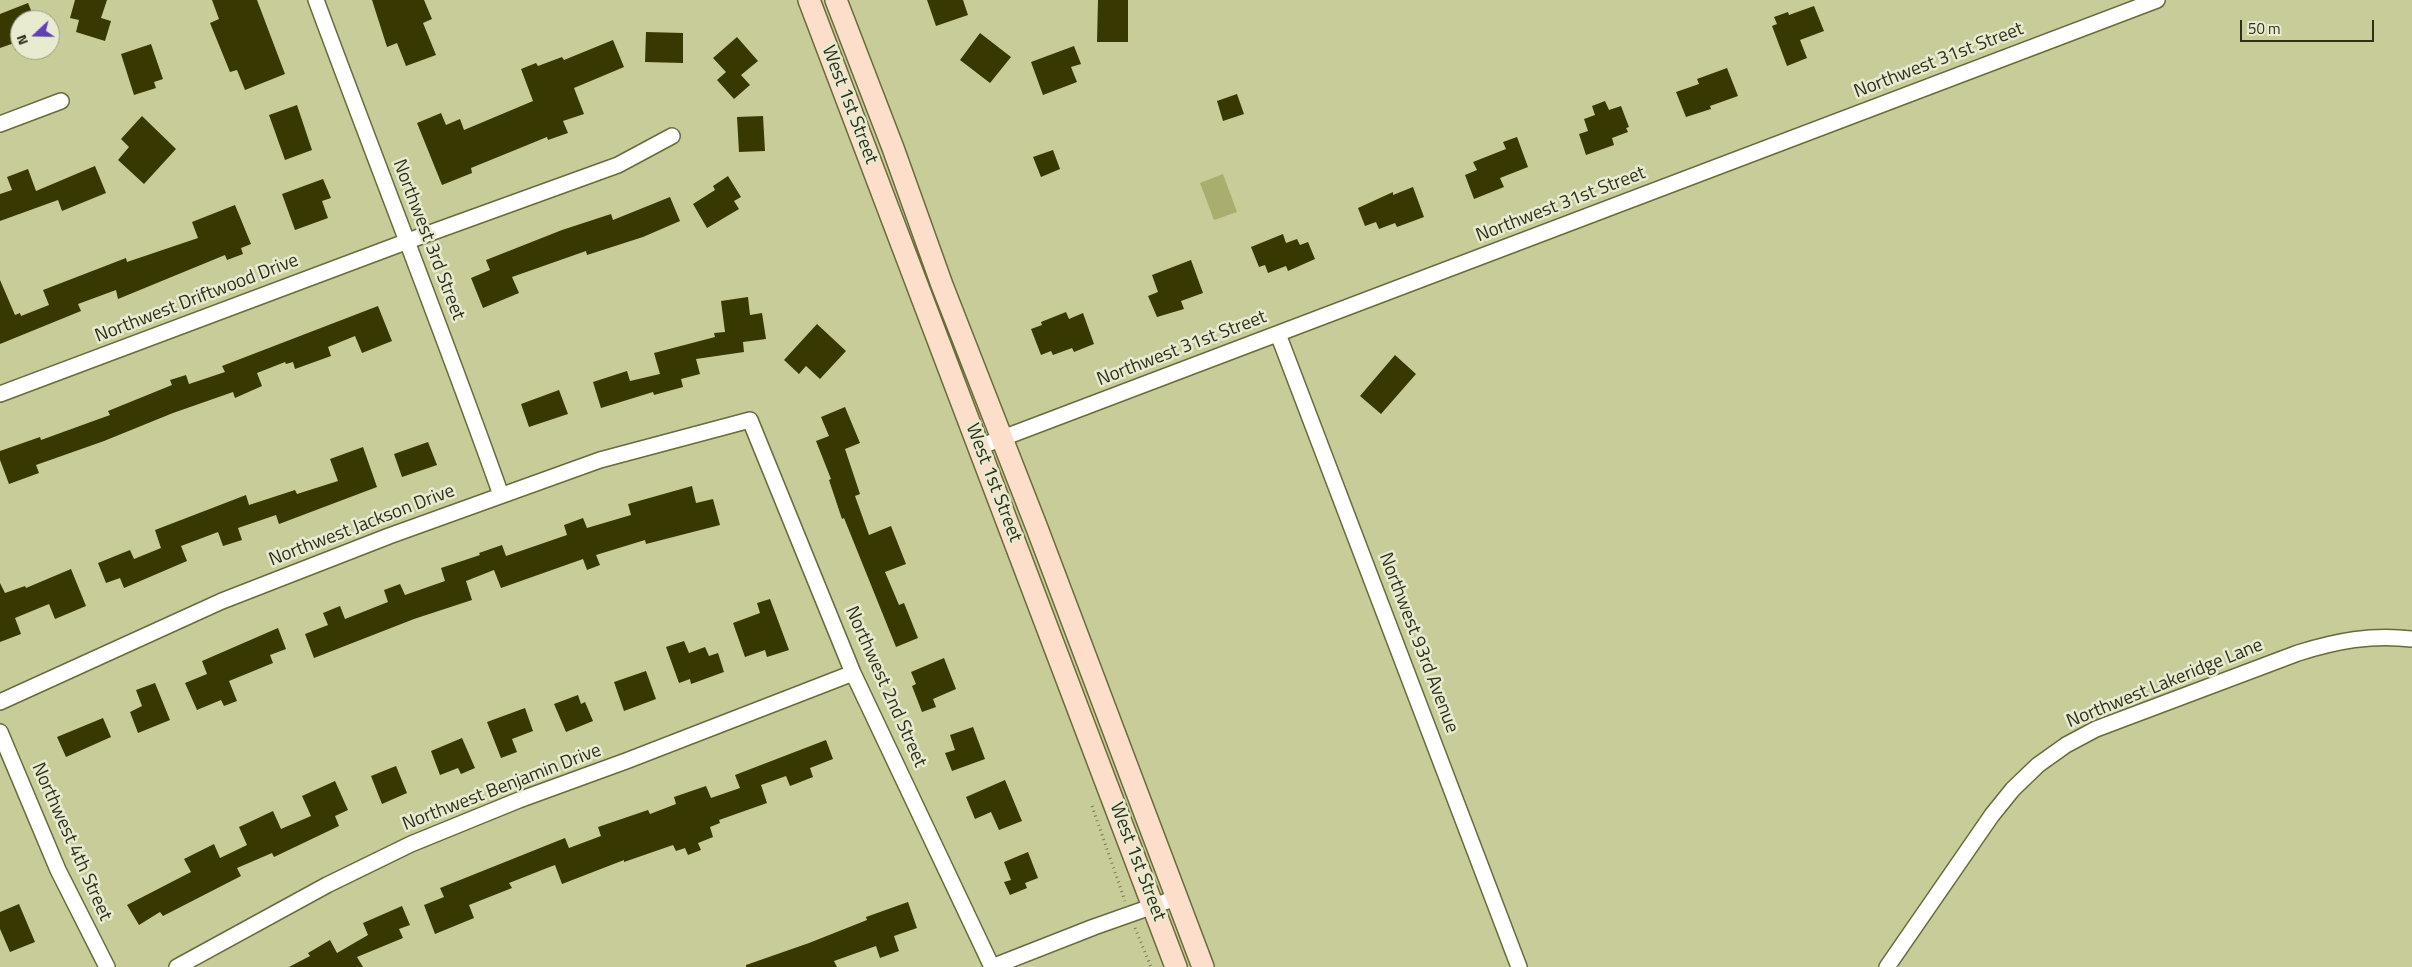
<!DOCTYPE html>
<style>
body{margin:0}
#map{position:relative;width:2412px;height:967px;overflow:hidden;background:#c8cc98;font-family:"Titillium Web",sans-serif}
canvas{display:block}
.north{position:absolute;left:10px;top:10px;width:50px;height:50px;box-sizing:border-box;background:#e8ebd0;border:1px solid #9ea088;border-radius:50%;rotate:249deg;font-size:14px;font-weight:700;line-height:20px;text-align:center;color:#2f301b}
.north::after{content:'';display:block;margin:auto;width:18px;height:22px;background:#623fb7;clip-path:polygon(50% 0,100% 100%,50% 72%,0 100%)}
.scale{position:absolute;left:2240px;top:20px;width:134px;height:22px;box-sizing:border-box;border:2px solid #2f301b;border-top:0;padding-left:6px;font-size:15px;line-height:18px;white-space:nowrap;color:#2f301b;-webkit-text-stroke:4px #e8ebd0;paint-order:stroke}
</style>
<div id="map">
<canvas width="2412" height="967"></canvas>
<div class="north">N</div>
<div class="scale">50 m</div>
</div>
<script>
const ctx = document.querySelector('canvas').getContext('2d');
ctx.lineJoin = 'round';
function fill(path, color) { ctx.fillStyle = color; ctx.fill(path, 'evenodd'); }
function strokePath(path, color, width, dash) { ctx.strokeStyle = color; ctx.lineWidth = width; ctx.lineCap = dash ? 'butt' : 'round'; ctx.setLineDash(dash || []); ctx.stroke(path); }
function write(font, color, halo, rows, align = 'center') {
  ctx.font = font + ' "Titillium Web",sans-serif'; ctx.lineWidth = 5; ctx.setLineDash([]); ctx.textBaseline = 'middle'; ctx.strokeStyle = halo; ctx.fillStyle = color; for (const [text, x, y, turn = 0] of rows) {
    ctx.save(); ctx.translate(x, y); ctx.rotate((+turn || 0) * Math.PI / 180); ctx.textAlign = isNaN(turn) ? turn : align; if (halo) ctx.strokeText(text, 0, 0); ctx.fillText(text, 0, 0); ctx.restore();
  }
}
fill(new Path2D(`
 M1223 174 1237 212 1214 220 1200 183Z`), '#a9ad6d');
fill(new Path2D(`
 M75 0H107L101 18 111 21 105 41 76 32 79 20 70 18Z
 M212 0H257L285 74 245 90 237 70 230 72 210 23 219 19Z
 M372 0H424L432 19 423 23 436 55 406 66 397 43 387 47Z
 M927 0H963L968 15 936 26Z
 M1098 0H1128V42H1097Z
 M28 3 35 20H20V41L0 48V14Z
 M1814 6 1824 31 1800 40 1807 58 1787 66 1772 26 1777 24 1774 17 1788 12 1789 15Z
 M646 32 683 33V63L645 62Z
 M980 33 1011 57 990 83 960 60Z
 M737 37 758 61 741 75 750 85 734 99 717 80 726 72 713 58Z
 M613 40 624 67 574 88 584 114 563 121 568 133 548 140 547 137 471 168 472 173 442 185 417 123 441 113 446 125 460 119 464 130 533 101 521 69 536 63 538 66 562 57 564 60Z
 M151 44 163 79 154 82 156 88 134 95 121 54Z
 M1074 46 1081 64 1071 67 1077 82 1043 95 1031 62Z
 M1727 68 1738 96 1710 106 1711 109 1686 117 1676 92 1699 84 1697 79Z
 M1237 94 1244 114 1223 121 1217 101Z
 M1605 101 1609 110 1621 106 1629 127 1626 128 1628 132 1612 138 1614 145 1586 155 1579 134 1588 131 1584 119 1595 115 1592 106Z
 M297 105 312 150 285 160 269 115Z
 M142 116 176 149 144 184 118 160 129 147 121 139Z
 M763 116 765 151 739 152 737 117Z
 M1517 137 1528 167 1500 178 1504 187 1474 199 1465 175 1477 170 1473 162 1506 149 1503 142Z
 M1053 150 1060 169 1041 177 1033 157Z
 M95 166 106 193 62 211 58 200 0 221V194L12 190 7 177 28 169 36 191Z
 M728 176 741 197 734 201 739 209 707 228 693 204 715 190 713 186Z
 M323 179 331 198 322 201 328 218 295 230 282 194Z
 M1413 187 1424 217 1397 227 1395 223 1379 229 1376 222 1365 226 1358 208 1393 192V195Z
 M670 197 680 221 643 237 587 255 586 251 512 277 519 293 483 308 471 278 490 270 486 260 562 230 611 214 613 220Z
 M235 205 251 244 241 248 243 254 227 260 225 255 118 299 116 290 78 304 81 311 0 344V280L15 315 20 313 21 316 49 305 43 290 126 258 127 262 198 238 192 222Z
 M1283 234 1286 243 1297 239 1300 245 1308 242 1315 259 1288 271 1286 266 1268 273 1265 265 1259 267 1251 247Z
 M1191 260 1203 293 1181 301 1184 309 1157 317 1148 296 1158 292 1152 275Z
 M748 297 750 315 762 313 766 339 743 342 744 352 696 359 700 374 681 379 683 387 654 395 653 392 601 408 593 382 627 371 630 381 660 374 654 353 715 337 714 333 725 332 721 301Z
 M378 306 392 341 362 353 355 336 328 347 331 356 295 369 293 362 286 364 285 362 257 373 262 386 235 398 233 392 173 413 104 441 36 465 39 473 9 484 0 460V451L40 437 41 440 110 415 108 411 172 385 170 380 186 375 189 384 225 372 222 366Z
 M1066 312 1069 319 1083 313 1094 344 1074 352 1072 348 1053 355 1051 351 1041 355 1031 329 1042 325 1041 322Z
 M817 324 846 351 820 379 806 366 799 374 784 360Z
 M1395 355 1416 374 1381 414 1360 396Z
 M559 390 568 414 529 427 521 404Z
 M845 407 860 443 845 449 860 494 855 496 869 535 891 526 906 564 885 572 899 605 904 603 918 638 896 647 844 518 842 519 829 480 831 479 816 441 829 436 821 417Z
 M428 442 437 465 402 477 394 454Z
 M363 447 377 487 279 524 276 515 238 528 242 540 223 546 218 532 181 546 187 561 124 588 120 578 106 583 98 563 130 550 134 559 161 548 155 530 246 495 249 505 295 490 297 494 338 481 330 459Z
 M692 486 696 503 713 499 720 525 646 544 645 540 596 555 600 565 587 570 583 559 501 588 494 570 466 581 472 600 414 619 314 658 305 634 328 625 323 613 340 606 345 619 388 602 384 590 400 584 405 595 445 581 441 568 480 555 479 553 502 545 506 556 567 535 564 525 583 518 587 528 631 515 628 504Z
 M71 569 86 606 55 619 49 604 15 618 21 634 0 642V583L5 593 25 586 26 588Z
 M770 599 789 650 767 657 765 650 745 657 733 623 760 613 757 603Z
 M278 628 286 649 270 655 273 663 229 681 237 701 224 706 221 700 197 710 185 683 207 674 202 661Z
 M684 641 689 653 705 647 709 656 718 653 724 672 691 684 690 679 679 683 666 647Z
 M944 658 956 689 933 699 936 707 922 712 912 686 916 684 911 672Z
 M646 671 656 699 624 711 614 682Z
 M155 683 170 720 138 733 130 712 142 706 136 690Z
 M578 695 581 704 585 702 593 721 566 732 554 704Z
 M525 708 533 731 512 739 517 752 501 758 487 722Z
 M103 718 111 737 66 757 57 737Z
 M973 727 985 759 952 771 945 753 955 750 950 735Z
 M462 738 475 768 461 774 458 768 440 775 431 751Z
 M826 740 833 759 810 768 813 777 790 786 786 776 761 785 767 803 719 820 720 823 710 827 713 837 698 843 701 850 688 855 685 848 676 851 673 845 624 862V860L562 884 555 865 547 868 509 883 512 888 469 905 474 918 435 934 424 905 444 897 440 888 565 838 569 848 601 836 598 827 648 810 650 814 676 804 674 797 706 786 711 798 740 788 735 775Z
 M396 766 407 793 382 804 371 776Z
 M1005 780 1022 821 999 830 991 812 975 819 966 797Z
 M335 781 348 810 335 816 339 826 274 857 272 853 237 868 241 876 163 916 160 912 139 925 127 905 191 872 184 859 214 844 220 858 247 845 239 827 273 811 281 829 311 816 302 796Z
 M1028 852 1038 878 1025 883 1027 888 1010 895 1004 882 1011 880 1004 862Z
 M908 902 917 928 894 936 899 951 880 958 876 946 834 961 837 967H746V965L809 943 867 920 866 917Z
 M19 904 35 942 10 952 0 929V912Z
 M402 906 410 925 399 929 403 938 357 957 363 967H289L310 956 308 953 330 940 337 953 368 935 363 923Z`), '#383902');
const street = new Path2D(`
 M316 0C377 165 442 329 501 495
 M0 124 61 101
 M1278 334 1519 967
 M0 394 408 241 618 165 672 136
 M979 447 2157 0
 M0 702 222 601 389 536 600 460 750 420 853 673 992 967
 M0 732 58 870 107 967
 M177 967 327 885 411 844 519 800 626 761 853 673
 M992 967 1094 927 1176 898
 M1887 967 1992 815 2013 789 2038 765 2066 745 2096 729 2298 653C2336 641 2372 634 2412 639`);
const secondary = new Path2D(`
 M809 0 1176 967
 M836 0 893 148 942 285 1037 528 1203 967`);
strokePath(street, '#686b3a', 18);
strokePath(secondary, '#686b3a', 24);
strokePath(new Path2D(`
 M1092 806 1125 901
 M1135 928 1151 967`), '#787a56', 3, [1, 4]);
strokePath(street, '#fff', 15);
strokePath(secondary, '#fcdeca', 21);
write('19px', '#2f301b', '#e8ebd0', [
 ["Northwest 31st Street",1939,61,-21],
 ["West 1st Street",849,105,69],
 ["Northwest 31st Street",1561,205,-21],
 ["Northwest 3rd Street",428,240,69],
 ["Northwest Driftwood Drive",197,299,-21],
 ["Northwest 31st Street",1182,349,-21],
 ["West 1st Street",993,483,69],
 ["Northwest Jackson Drive",362,526,-21],
 ["Northwest 93rd Avenue",1418,643,69],
 ["Northwest Lakeridge Lane",2165,684,-22],
 ["Northwest 2nd Street",885,687,66],
 ["Northwest Benjamin Drive",502,788,-21],
 ["Northwest 4th Street",71,842,66],
 ["West 1st Street",1137,862,69]
]);
</script>
